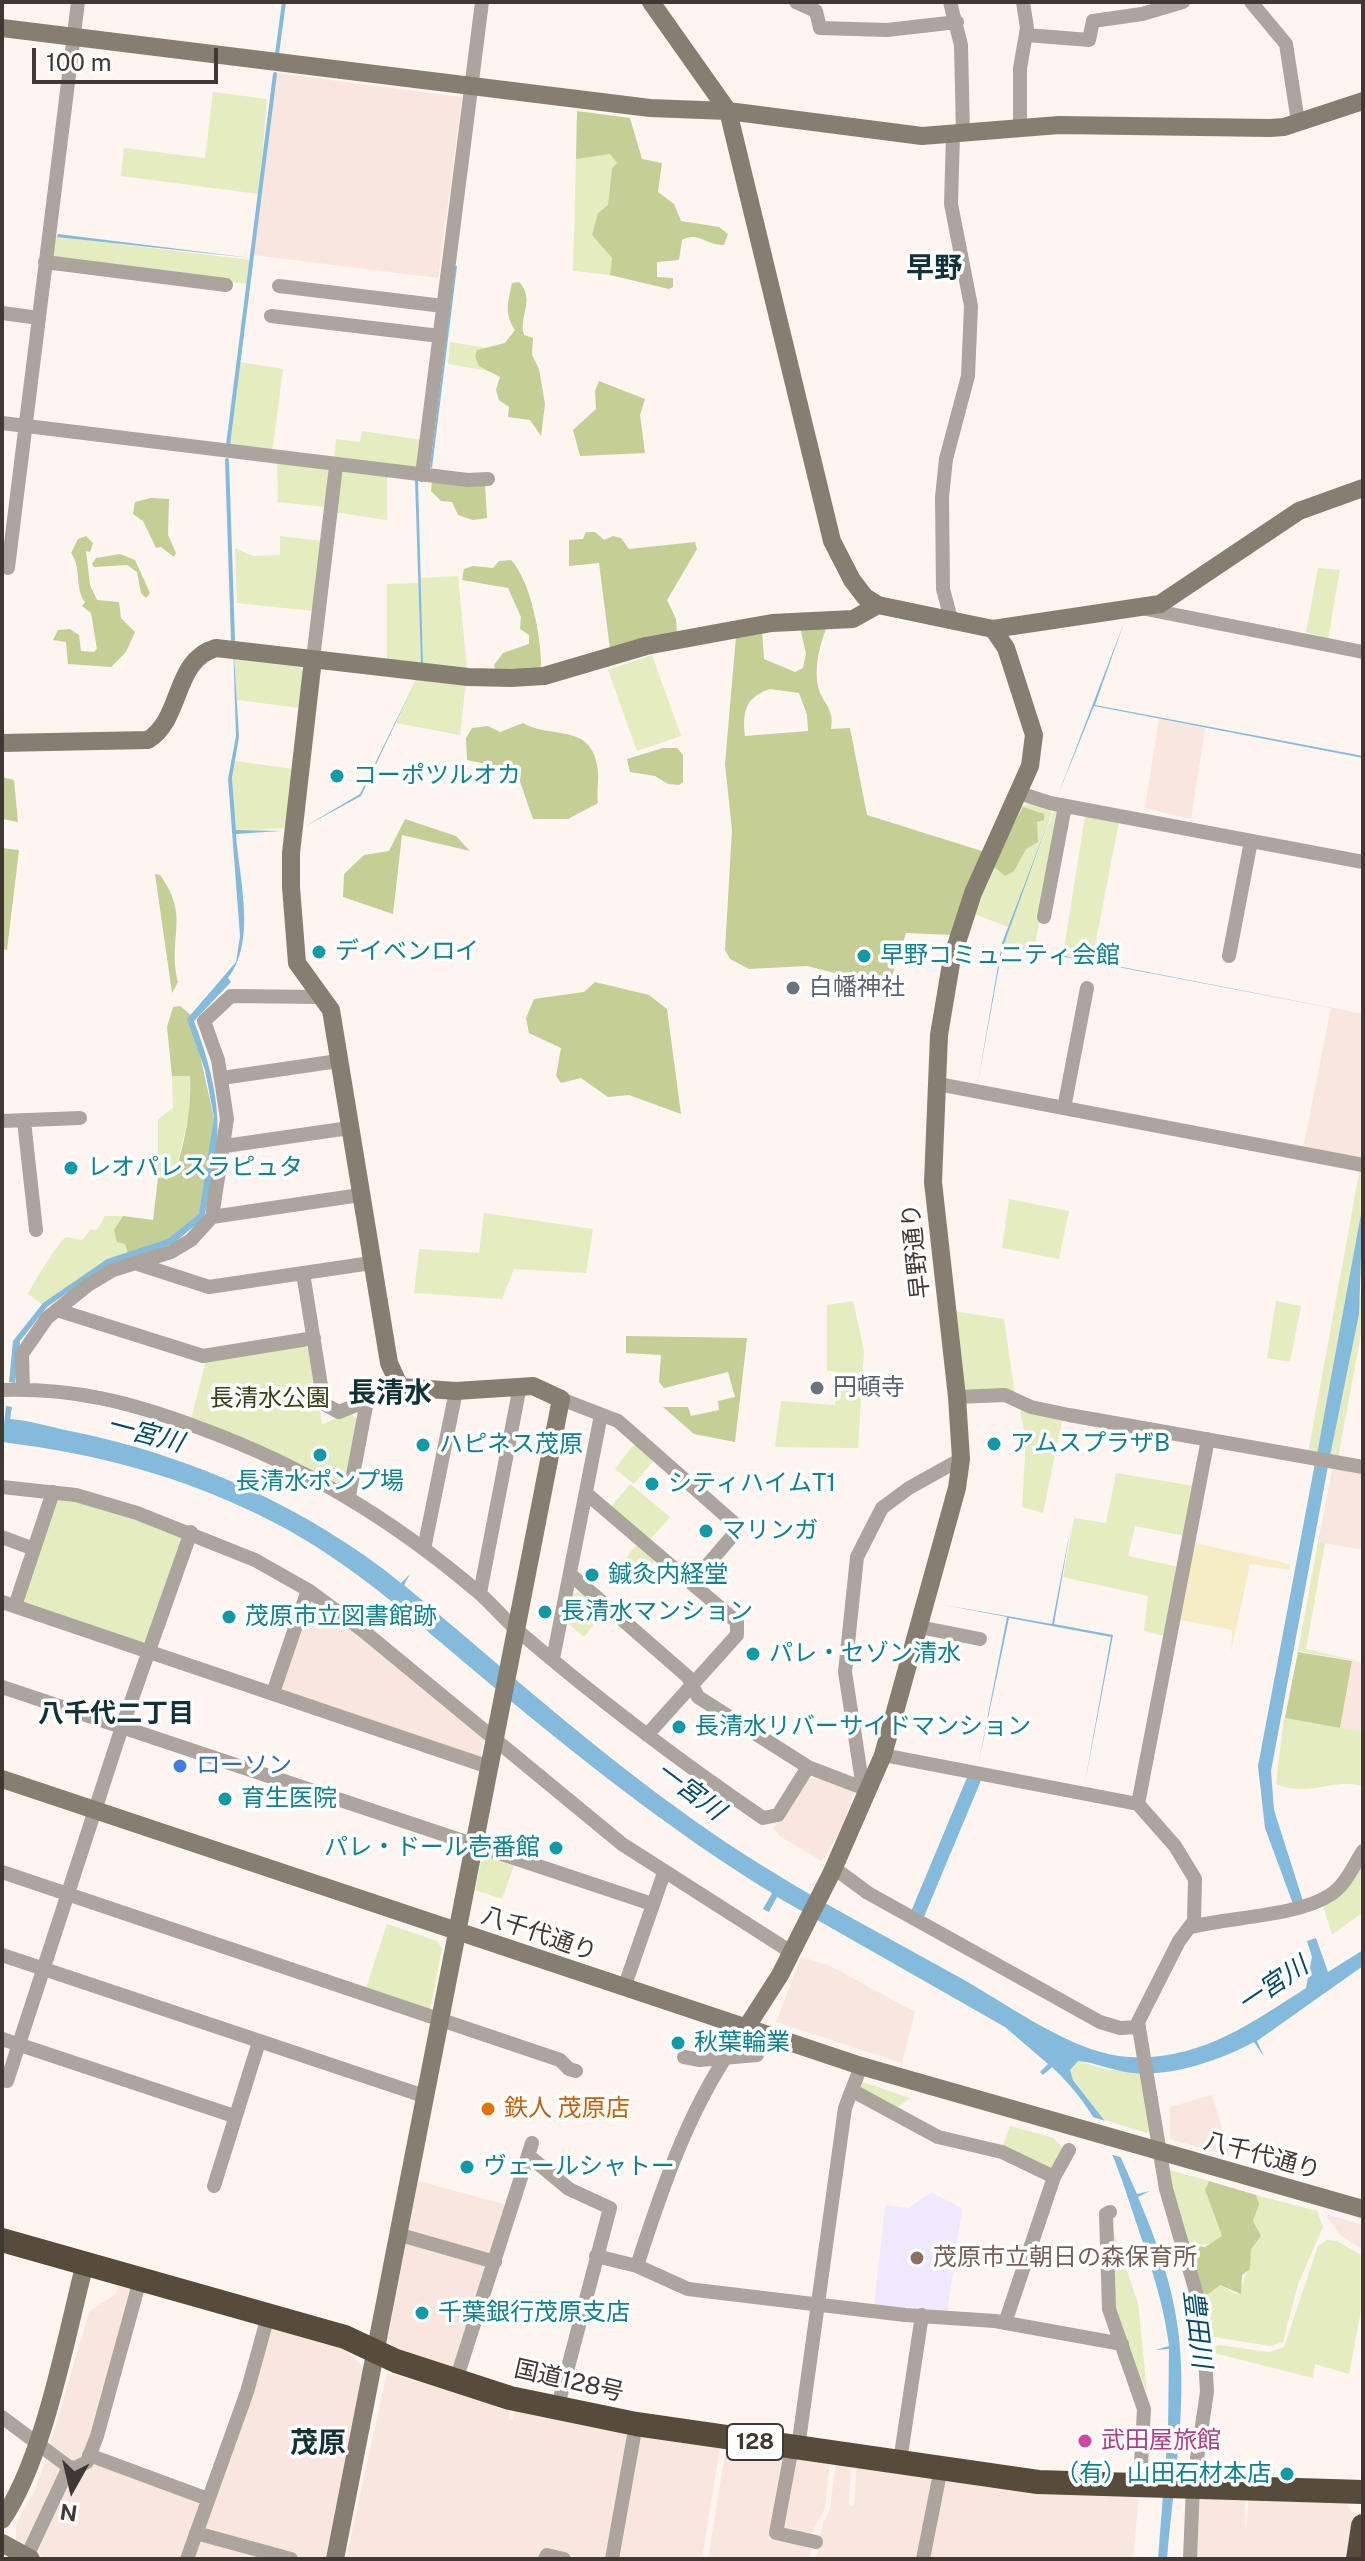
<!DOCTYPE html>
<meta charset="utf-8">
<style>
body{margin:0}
#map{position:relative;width:1365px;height:2561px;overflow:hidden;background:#fef4f0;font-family:"Public Sans",sans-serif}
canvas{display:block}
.frame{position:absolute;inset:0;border:4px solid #413834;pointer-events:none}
.north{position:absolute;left:32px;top:2449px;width:80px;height:80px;-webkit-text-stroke:6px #fff;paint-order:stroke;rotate:188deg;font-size:22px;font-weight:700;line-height:32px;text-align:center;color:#413834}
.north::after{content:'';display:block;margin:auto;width:28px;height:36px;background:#413834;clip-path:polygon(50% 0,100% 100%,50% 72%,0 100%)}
.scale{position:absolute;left:32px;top:48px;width:186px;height:36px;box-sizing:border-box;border:4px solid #413834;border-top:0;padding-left:10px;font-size:24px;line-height:28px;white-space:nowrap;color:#413834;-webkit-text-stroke:6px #fff;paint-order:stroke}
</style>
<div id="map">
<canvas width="1365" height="2561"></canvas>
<div class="frame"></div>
<div class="north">N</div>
<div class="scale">100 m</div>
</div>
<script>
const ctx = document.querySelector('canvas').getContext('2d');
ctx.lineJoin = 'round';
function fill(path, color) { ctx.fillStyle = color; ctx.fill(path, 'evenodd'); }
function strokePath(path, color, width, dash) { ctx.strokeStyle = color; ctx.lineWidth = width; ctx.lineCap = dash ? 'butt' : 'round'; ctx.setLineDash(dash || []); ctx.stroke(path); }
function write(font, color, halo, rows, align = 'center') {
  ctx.font = font + ' "Public Sans","Noto Sans JP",sans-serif'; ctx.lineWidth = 7; ctx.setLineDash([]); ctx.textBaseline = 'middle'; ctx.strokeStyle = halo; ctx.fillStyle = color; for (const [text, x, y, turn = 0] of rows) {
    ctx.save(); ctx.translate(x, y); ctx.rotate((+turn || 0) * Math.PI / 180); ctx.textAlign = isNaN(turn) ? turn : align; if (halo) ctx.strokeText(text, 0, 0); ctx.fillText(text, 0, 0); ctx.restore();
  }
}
fill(new Path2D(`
 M276 73 462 97 438 278 254 255Z
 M1159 719 1205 728 1191 819 1145 808Z
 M1331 1008 1363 1014V1161L1303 1149Z
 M1333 1466 1363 1472V1550L1318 1542Z
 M316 1601 358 1630 484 1739 480 1758 285 1692 281 1684 308 1604Z
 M1352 1661 1363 1663V1732L1340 1728Z
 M805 1779H829L855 1788 843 1826 822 1861 781 1837 774 1829Z
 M801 1957 828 1965 915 2012 902 2063 776 2022Z
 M1212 2095 1219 2118 1230 2156 1170 2139V2107Z
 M418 2181 511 2206 455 2372 423 2362 393 2346 388 2338Z
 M1325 2214 1363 2225V2250L1340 2235Z
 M119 2282 134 2286 95 2432 78 2465 49 2449 89 2312 116 2294Z
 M271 2325 338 2344 365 2368 325 2559H299L201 2531Z
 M387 2373 510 2407 509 2420H513L515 2407 631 2433 607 2559H584L544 2548 540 2559H346Z
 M641 2435 720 2446 702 2559H616Z
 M726 2448 786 2456 771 2536 808 2545 812 2549 809 2559H708Z
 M48 2454 65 2467 27 2547 16 2541V2525L35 2490Z
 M796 2457 830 2461 825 2508 810 2535 785 2530 782 2526Z
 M92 2462 198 2500 201 2507 183 2559H46L34 2551 67 2479Z
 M836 2462 851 2464 849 2506 854 2505 857 2464 937 2474 920 2559H816L823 2523 830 2509Z
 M942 2477 1139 2494 1133 2559H926Z
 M1197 2493 1245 2496V2534L1249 2495 1344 2500 1353 2514 1346 2559H1195Z
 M199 2536 283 2559H191Z`), '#f9e6df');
fill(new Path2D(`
 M932 2192 962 2209 947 2313 874 2307 885 2205 909 2208Z`), '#f0e8fd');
fill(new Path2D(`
 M213 92 267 99 259 194 121 176 124 148 205 158Z
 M599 153 610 154 617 163 608 206 599 213 592 235 612 258 610 275 573 271 576 159Z
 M52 236 251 260 248 284 50 259Z
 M450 342 487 348 477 350 479 366 494 372 448 364Z
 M240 362 283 369 272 453 229 448Z
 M362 431 422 440 418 467 334 460 336 439 360 442Z
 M277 462 328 468 327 507 278 502Z
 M342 470 387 476V520L334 512Z
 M280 536 322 541 313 611 237 603 235 548 253 556 280 555Z
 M1318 568 1340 570 1328 639 1306 632Z
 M458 576 467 669 423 665 421 578Z
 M418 583 421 665 387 661V584Z
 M652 655 681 736 637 751 608 670Z
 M234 659 299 667 304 674 300 708 237 700Z
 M417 677 466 681 460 735 396 723Z
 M235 761 293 769 286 828 236 831 232 779Z
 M1030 804 1052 812 1008 927 972 913 1018 806Z
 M1054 810 1060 811 1034 950 1003 944Z
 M1085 816 1119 822 1092 961 1063 955Z
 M172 1076H190L191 1105 174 1178H158V1119L173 1108Z
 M1360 1168 1363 1169C1363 1264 1335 1361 1317 1454L1308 1453Z
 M1009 1199 1069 1211 1059 1259 1002 1248Z
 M484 1213 593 1229 586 1273 514 1269 502 1299 414 1293 419 1249 479 1253Z
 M105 1216H123L114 1230 125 1244 128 1254 42 1304 28 1294C32 1285 59 1241 66 1237L82 1240 90 1230H97Z
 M1363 1282V1323L1338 1458 1330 1456Z
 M853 1301 864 1351 858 1448 775 1447 781 1401 835 1405 836 1372 827 1370V1305Z
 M1276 1301 1301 1306 1290 1362 1267 1358Z
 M953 1311 1004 1319 1015 1395 963 1394Z
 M302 1345 310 1350 322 1424 350 1413 359 1421 347 1479 336 1484 299 1463 191 1419 206 1361Z
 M1019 1405 1063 1416 1043 1513 1022 1507 1026 1439Z
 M636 1442 655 1459 634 1484 615 1469Z
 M1116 1473 1194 1486 1185 1536 1135 1526 1128 1556 1179 1567 1165 1636 1144 1631 1148 1596 1063 1577 1074 1518 1106 1523Z
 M630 1484 670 1517 650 1540 611 1507Z
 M63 1497 179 1530 184 1540 148 1639 139 1645 25 1607 21 1597 53 1503Z
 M1318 1542 1325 1543 1306 1649 1363 1662 1298 1651Z
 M637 1544 656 1560 636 1584 617 1569Z
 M582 1590 604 1611 584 1637 566 1622 571 1595Z
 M1284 1718 1363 1732V1786C1333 1778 1308 1798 1276 1784Z
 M483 1853 515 1863 502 1899 475 1890Z
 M1363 1856V1912L1332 1935 1322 1902Z
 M387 1924 437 1941 442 1949 430 2010 366 1988Z
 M1078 2061 1109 2070 1142 2072 1151 2128 1147 2133 1104 2120 1070 2075 1071 2066Z
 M862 2082 910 2098 898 2107 860 2089Z
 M1010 2126 1054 2138 1064 2150 1054 2171 1002 2148Z
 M1166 2169 1209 2181 1205 2190 1222 2236 1214 2244 1187 2245Z
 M1256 2195 1317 2211 1323 2227 1298 2284 1283 2342 1270 2346 1208 2336 1199 2291 1220 2285 1237 2295C1251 2273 1250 2245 1253 2220 1255 2209 1260 2207 1256 2195Z
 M1110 2221 1138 2303 1147 2392 1113 2307Z
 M1327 2240 1337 2241 1363 2256V2300L1349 2374 1315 2364 1313 2378 1210 2352 1218 2345 1269 2352 1284 2347 1318 2246Z`), '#e4ecc0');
fill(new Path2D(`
 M577 111 630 118 642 159 662 163 658 192 674 204 681 221 719 227 728 234 724 245C707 246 698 231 682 240L679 260 657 262V277L673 278V287L669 289 610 275 612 258 592 235 598 213 608 205 612 169 617 163 610 154 576 159Z
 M519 282C536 300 518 316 524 335L533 338 532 355 539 369 545 404 541 436 530 420 508 417 509 407 499 400 496 390 500 377 479 366 475 356 477 350 505 343 515 330C504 313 508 302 512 283Z
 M599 381 645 399 640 415 645 453 580 456 573 430 596 409 595 391Z
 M432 481 485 484 487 518 473 520 458 515 452 502 441 501 431 491Z
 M151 498 169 499 168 535 176 553 174 557 161 547 156 548 143 521 133 514 135 502Z
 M586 532H595L604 540 613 536 621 538 629 549 695 542 697 549 667 600 676 619 677 634 610 649 599 563 569 566V540L583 539Z
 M86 536 93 543 90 552 86 551 90 585 97 600 119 602 121 618 135 632 126 652 111 667 68 664 66 642 53 640 58 630 70 629 79 635 81 651 94 652 97 649 91 613 82 606 85 602C74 587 82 568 71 553L78 539Z
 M120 554 135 560 150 593 146 598 141 593 137 572 127 565 94 567 92 564 96 558Z
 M511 560C531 581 542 640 541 670L496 672 494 665 503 653 529 644V635L520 629 521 617 508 588 462 580 464 569 473 566 493 568 499 561Z
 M800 627H827C819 645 812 676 821 695 828 708 834 713 831 729L850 728 867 815 985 852 952 935 906 933 892 976 843 975 807 966 749 969 730 959 725 950 732 830 725 764 736 636 762 631 764 659 795 672 803 668 806 654ZM770 689 799 693 807 715 808 731 745 736C742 711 746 697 770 689Z
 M523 723C550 739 590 723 597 765 600 778 596 790 598 803L568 819H533L516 770 467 760 466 738 472 728 488 726 500 732Z
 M663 748H677L683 755V782L679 785 668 784 655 776 630 772 627 759Z
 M2 777 14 780 18 822 2 819Z
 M1023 807 1044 814V820L1037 822 1038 842 1026 849 1014 871 1005 876 992 865Z
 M405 819 456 836 470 851 402 835 393 914 343 897 344 874 364 855 389 851Z
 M2 848 19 850 7 950 2 949Z
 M155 874 160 875C191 918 167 936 178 982L172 993Z
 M595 982 649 995 667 1009 681 1114 629 1095 608 1097 581 1078 561 1083 556 1076 561 1048 529 1033 526 1018 534 999 584 992Z
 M180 1006 191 1015 214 1118 201 1211C189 1236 152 1247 128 1254L125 1244 117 1242 114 1230 123 1216 153 1220 158 1178 174 1177C184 1143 192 1112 190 1076H172L167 1027 173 1007Z
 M626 1336 747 1338 735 1442 694 1434 663 1407H688L691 1416 719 1410 718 1401 735 1397 728 1372 664 1388 659 1382 661 1355 626 1353Z
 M1298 1652 1352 1661 1340 1728 1285 1718Z
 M1209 2181 1256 2195 1259 2204 1253 2221 1261 2236 1251 2249 1250 2269 1242 2275 1241 2294 1220 2285 1207 2295 1199 2291 1187 2245 1205 2247 1222 2236 1205 2190Z`), '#c4ce95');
fill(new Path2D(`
 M1190 1542 1290 1564 1289 1570 1250 1564 1231 1652 1232 1630 1175 1619Z`), '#f6edc7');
fill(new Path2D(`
 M58 234 251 258 57 237Z
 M455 266H457L432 468 430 467Z
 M415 479H418L423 665H421Z
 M1125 620 1095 705 1363 756V758L1094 706 1058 795Z
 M233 639 239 737 232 778 236 830 281 831 236 834C239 878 257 942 228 978L231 982 194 1021C223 1098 224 1139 204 1218L174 1243 91 1276 47 1307 20 1341 15 1383 9 1382 13 1341 43 1303 107 1259 168 1239 199 1214 214 1117 205 1070 187 1019 236 962 240 936 228 779 236 736Z
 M416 680 361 796 304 827 360 794Z
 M1052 812 1004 944 1363 1014 1003 945 977 1087 1002 943Z
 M1363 1203 1359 1314 1330 1456 1317 1454Z
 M6 1406 12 1407 10 1419C29 1420 50 1427 70 1431 189 1455 306 1506 401 1583L410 1574 404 1585C500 1665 593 1749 695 1821 780 1882 875 1930 966 1981 1013 2008 1075 2054 1129 2057 1199 2061 1250 2024 1306 1988L1312 1957 1307 1941 1316 1938 1328 1972 1363 1950V1966L1257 2041 1264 2057 1254 2042C1219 2061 1166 2079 1126 2072 1112 2070 1093 2062 1078 2061L1070 2070 1073 2080 1104 2120 1137 2194 1150 2191 1138 2197C1157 2242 1174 2288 1179 2338 1187 2411 1173 2486 1167 2559H1158L1168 2431 1169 2349 1155 2350 1169 2346C1163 2297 1147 2256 1132 2210 1113 2151 1098 2111 1052 2067L1043 2075 1040 2072 1048 2064 1005 2027 777 1897 769 1912 763 1909 772 1893C672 1832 581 1759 490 1684 420 1626 355 1564 273 1522 186 1477 99 1454 2 1442Z
 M1315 1463 1328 1466 1271 1771 1274 1810 1303 1901 1293 1904 1265 1828 1258 1766Z
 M1071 1526 1054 1624 1113 1635 1084 1788 1111 1637 1009 1618 978 1766 1007 1617 939 1604 1052 1624Z`), '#84bbdd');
fill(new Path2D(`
 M1089 2116 1109 2122 1128 2159 1109 2154Z`), '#fef4f0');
strokePath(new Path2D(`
 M277 54 284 2
 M228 445 275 74
 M227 460 233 640`), '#84bbdd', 4);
strokePath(new Path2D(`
 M918 1913 974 1779`), '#84bbdd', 14);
strokePath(new Path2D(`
 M796 2 816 11 820 28 887 30 957 22
 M950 2 961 45 963 134
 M1251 2 1286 44 1298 122
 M1027 35 1089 40 1093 21 1142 14 1183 2
 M1020 126V68L1027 28 1023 2
 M45 262 226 285
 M279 286 443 306
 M2 313 39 318
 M271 316 440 336
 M2 423 468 480 488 479
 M422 475 482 2
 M8 568 78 2
 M1146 609 1363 652
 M951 619 943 589 942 497 946 459 968 376 971 306 951 204 953 135
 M313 659 336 466
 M1019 793 1050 803 1363 862
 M1044 917 1065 806
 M1229 956 1251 841
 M204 1021 231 996 320 997
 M222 1078 338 1061
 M938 1084 1363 1165
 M1064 1108 1087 988
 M2 1121 80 1118
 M24 1121 36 1230
 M225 1146 349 1128
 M212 1217 360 1195
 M138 1264 209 1287 371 1263
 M303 1273 324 1404 339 1412 400 1387
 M57 1310 203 1356 314 1338
 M23 1389 22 1354 47 1318 88 1285 113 1270 171 1252 191 1240 212 1217 227 1119 218 1060 204 1021
 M2 1390C74 1388 130 1402 197 1427 304 1466 391 1518 478 1592 492 1604 503 1618 517 1630 595 1697 678 1760 763 1818L778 1815 808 1767
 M957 1397 1005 1395 1031 1407 1069 1415 1363 1467
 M561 1399 618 1421 734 1523V1534L692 1583
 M2 1487 76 1495 137 1513 255 1560 308 1590 361 1629 622 1844 791 1952
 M587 1494 737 1622V1635L647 1735
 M349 1496 367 1401
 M2 1537 34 1549
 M424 1549 456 1391
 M570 1574 688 1677 698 1697 808 1767 868 1790
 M480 1593 520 1386
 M2 1602 489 1767
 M15 1606 53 1492
 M919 1627 980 1639
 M553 1659 601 1415
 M2 1687 652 1904
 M273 1693 308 1590
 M883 1755 1138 1804 1175 1846 1195 1879 1194 1921 1179 1941 1138 2022 1166 2189 1196 2292 1204 2340 1207 2392 1193 2485 1190 2559
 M868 1790 861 1775 845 1672 857 1557 882 1508 909 1488 961 1459
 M1138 1804 1208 1439
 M834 1868 868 1893 1100 2022 1120 2028 1139 2027
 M2 1872 560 2060 569 2069 576 2071
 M1191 1927C1230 1917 1298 1916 1330 1895 1346 1885 1353 1866 1363 1851
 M2 1955 424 2096
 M624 1988 664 1873
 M2 2039 234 2116
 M684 2057 700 2060 757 2055
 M7 2081 122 1727 191 1532
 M853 2091 938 2137 1002 2152 1054 2177
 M529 2156 569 2189 610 2208 557 2409
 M214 2186 259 2042
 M1110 2212 1106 2214 1109 2309 1144 2409 1140 2483
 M397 2234 495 2262
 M596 2256 637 2266 688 2289 905 2315 995 2321 1122 2344
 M637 2266C664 2182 692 2099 746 2028
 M1005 2323 1054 2177 1069 2150
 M456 2380 532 2143
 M2 2417 69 2467 75 2468 87 2462 97 2436 140 2280
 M792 2447 776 2533 816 2542
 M798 2448 845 2108 861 2066
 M89 2455 208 2499
 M900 2461 922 2315
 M196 2533 291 2559
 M27 2556 69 2467
 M187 2559 247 2392 268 2316
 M545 2559 547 2555 564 2559
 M612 2559 636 2424
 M923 2559 941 2468`), '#aba59d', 14);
strokePath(new Path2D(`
 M651 2 728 111 832 541 852 580 865 597 878 605 993 629 1160 604 1299 511 1363 488
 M2 28 650 108 728 111 922 136 1059 125 1270 128 1284 127 1363 101
 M313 659 291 853V887L297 963 331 1010 389 1363 400 1387 456 1391 533 1386 561 1399 335 2559
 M2 743 148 740C183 718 173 660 216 648L468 677 511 678 544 676 646 646 738 629 772 623 853 619 878 605
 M2 1779 861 2066 1363 2209
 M746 2028 780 1975 832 1872 883 1755 957 1488 961 1459 957 1397 933 1182 939 1035 952 958 973 893 1030 766 1034 735 1006 648 993 629
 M2 2520C44 2459 66 2337 85 2263
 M2 2543 31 2559`), '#877e72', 18);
strokePath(new Path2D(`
 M2 2240 345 2337 396 2361 510 2398 636 2424 1038 2482 1363 2492
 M1358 2559 1363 2526`), '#574b3b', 24);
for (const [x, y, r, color] of [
 [337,776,8,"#0f9aa8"],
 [319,952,8,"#0f9aa8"],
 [864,956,8,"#0f9aa8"],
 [793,988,8,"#6b7280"],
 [71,1168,8,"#0f9aa8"],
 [817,1388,8,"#6b7280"],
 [994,1444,8,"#0f9aa8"],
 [423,1445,8,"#0f9aa8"],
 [320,1455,8,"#0f9aa8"],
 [652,1484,8,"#0f9aa8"],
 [706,1531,8,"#0f9aa8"],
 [592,1575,8,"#0f9aa8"],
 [545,1612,8,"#0f9aa8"],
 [229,1617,8,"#0f9aa8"],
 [753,1654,8,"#0f9aa8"],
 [679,1727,8,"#0f9aa8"],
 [180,1766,8,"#3f7fe0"],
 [225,1799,8,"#0f9aa8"],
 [556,1848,8,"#0f9aa8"],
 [678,2043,8,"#0f9aa8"],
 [488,2109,8,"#e8710a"],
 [467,2167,8,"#0f9aa8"],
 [917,2258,8,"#8d6e63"],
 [422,2313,8,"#0f9aa8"],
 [1085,2441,8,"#d1479c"],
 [1287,2474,8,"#0f9aa8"]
]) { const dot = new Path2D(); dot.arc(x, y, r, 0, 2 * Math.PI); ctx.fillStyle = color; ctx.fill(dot); strokePath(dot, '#fff', 3); }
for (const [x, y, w] of [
 [755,2442,56]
]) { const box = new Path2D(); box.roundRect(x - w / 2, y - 18, w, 36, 6); ctx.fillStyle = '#fff'; ctx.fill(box); strokePath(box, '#413834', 2); }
write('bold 22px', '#413834', null, [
 ["128",755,2442]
]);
write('24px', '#0d838f', '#fff', [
 ["コーポツルオカ",353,776],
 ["デイベンロイ",335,952],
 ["早野コミュニティ会館",880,956],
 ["レオパレスラピュタ",87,1168],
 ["アムスプラザB",1010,1444],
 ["ハピネス茂原",439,1445],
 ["長清水ポンプ場",320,1482,"center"],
 ["シティハイムT1",668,1484],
 ["マリンガ",722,1531],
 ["鍼灸内経堂",608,1575],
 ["長清水マンション",561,1612],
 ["茂原市立図書館跡",245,1617],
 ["パレ・セゾン清水",769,1654],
 ["長清水リバーサイドマンション",695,1727],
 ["育生医院",241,1799],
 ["パレ・ドール壱番館",540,1848,"right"],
 ["秋葉輪業",694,2043],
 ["ヴェールシャトー",483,2167],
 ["千葉銀行茂原支店",438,2313],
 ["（有）山田石材本店",1271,2474,"right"]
], 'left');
write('24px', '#5b616d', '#fff', [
 ["白幡神社",809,988],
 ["円頓寺",833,1388]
], 'left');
write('24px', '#413834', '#fff', [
 ["早野通り",916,1251,-96],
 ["八千代通り",539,1934,19],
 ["八千代通り",1262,2156,15],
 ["国道128号",569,2381,13]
]);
write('24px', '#3a3f15', '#fff', [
 ["長清水公園",270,1399]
]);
write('24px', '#366cbe', '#fff', [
 ["ローソン",196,1766]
], 'left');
write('24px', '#c56008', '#fff', [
 ["鉄人 茂原店",504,2109]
], 'left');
write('24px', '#785e54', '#fff', [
 ["茂原市立朝日の森保育所",933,2258]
], 'left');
write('24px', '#b23c85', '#fff', [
 ["武田屋旅館",1101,2441]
], 'left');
write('italic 26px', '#004a6b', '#fff', [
 ["一宮川",145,1434,15],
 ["一宮川",690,1791,37],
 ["一宮川",1273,1985,-34],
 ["豊田川",1197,2329,83]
]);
write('bold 26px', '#113337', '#fff', [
 ["八千代二丁目",116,1714]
]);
write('bold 28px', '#113337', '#fff', [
 ["早野",934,268],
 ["長清水",390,1393],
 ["茂原",318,2443]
]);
</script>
